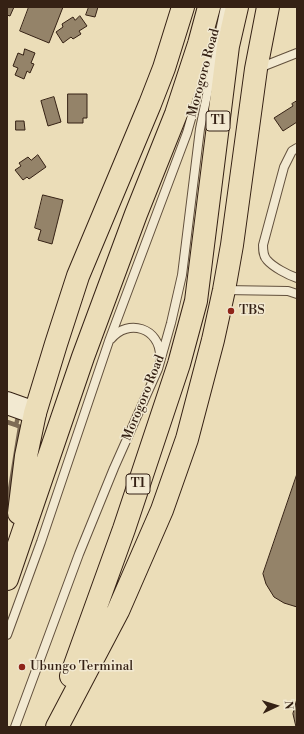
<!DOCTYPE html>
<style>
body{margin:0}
#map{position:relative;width:304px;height:734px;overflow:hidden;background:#ebddb8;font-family:"Libre Bodoni",serif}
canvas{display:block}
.frame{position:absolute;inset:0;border:8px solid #352114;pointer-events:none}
.north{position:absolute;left:256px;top:686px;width:40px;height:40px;-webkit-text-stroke:3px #f2e9d1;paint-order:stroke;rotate:86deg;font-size:11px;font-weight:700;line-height:16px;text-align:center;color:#352114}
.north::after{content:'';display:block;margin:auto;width:14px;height:18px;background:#352114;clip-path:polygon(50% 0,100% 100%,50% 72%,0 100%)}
</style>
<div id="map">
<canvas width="304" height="734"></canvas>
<div class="frame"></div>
<div class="north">N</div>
</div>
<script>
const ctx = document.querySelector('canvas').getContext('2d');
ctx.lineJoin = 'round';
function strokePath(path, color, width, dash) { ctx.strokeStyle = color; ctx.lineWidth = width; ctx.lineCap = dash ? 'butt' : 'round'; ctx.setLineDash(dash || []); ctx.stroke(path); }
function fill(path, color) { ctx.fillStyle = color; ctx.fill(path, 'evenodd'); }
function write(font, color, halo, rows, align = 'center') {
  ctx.font = font + ' "Libre Bodoni",serif'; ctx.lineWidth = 3; ctx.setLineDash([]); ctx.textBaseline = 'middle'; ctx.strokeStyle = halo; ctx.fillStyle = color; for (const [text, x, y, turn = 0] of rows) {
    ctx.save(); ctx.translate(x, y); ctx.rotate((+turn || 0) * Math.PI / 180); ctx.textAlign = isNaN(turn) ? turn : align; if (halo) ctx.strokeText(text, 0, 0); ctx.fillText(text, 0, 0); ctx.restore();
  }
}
strokePath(new Path2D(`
 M7 422 16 425
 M7 508 20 427 16 425 19 413`), '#7d6b55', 4.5);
const building = new Path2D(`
 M7 7H14L10 16 7 15Z
 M29 7H63L49 43 20 31Z
 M89 7H98L95 17 86 15Z
 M80 16 87 26 79 31 81 34 73 39 71 37 63 43 56 32 63 27 62 24 73 17 75 20Z
 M25 49 35 53 31 63 34 64 30 73 27 71 24 79 15 75 18 68 13 66 18 53 23 55Z
 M68 94H87V118H83V123H68Z
 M54 97 61 122 48 126 41 101Z
 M297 101V122L283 131 274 118 293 106 292 104Z
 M16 121H24L25 130H16Z
 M38 155 46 167 29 179 27 177 23 180 15 170 21 166 19 163 28 157 31 160Z
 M43 195 63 200 52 244 38 240 41 230 35 228Z
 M297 474V607L284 603 274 597 266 584 263 574Z
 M297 699V727H296L293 714Z`);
fill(building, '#948369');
strokePath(building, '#352114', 1);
const service = new Path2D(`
 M259 68 297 53
 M297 148 292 151 284 167 263 245C263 250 263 256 267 260 273 267 288 275 297 278
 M224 290 288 291 297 294
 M111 339C128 318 160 328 160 356
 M7 635 41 542 109 341 187 133 210 52
 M15 727 79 554 114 468 158 369 171 323 182 275 200 129 225 7`);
const secondary = new Path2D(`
 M7 403 35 413`);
const trunk = new Path2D(`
 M19 513 26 456 35 413 56 344 78 276 150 104 164 68 183 7
 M7 579 83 357 136 214 176 114 199 44 209 7
 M71 676 124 529 179 364 196 301 228 46 237 7
 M57 727 118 611 162 510 187 439 213 340 224 290 232 245 256 69 268 7`);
strokePath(service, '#62503d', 10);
strokePath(secondary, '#352114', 24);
strokePath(trunk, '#352114', 24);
strokePath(service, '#f2e9d1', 8);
strokePath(secondary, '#f2e9d1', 22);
strokePath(trunk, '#ebddb8', 22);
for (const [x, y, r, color] of [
 [231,311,4,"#8f2418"],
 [22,667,4,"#8f2418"]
]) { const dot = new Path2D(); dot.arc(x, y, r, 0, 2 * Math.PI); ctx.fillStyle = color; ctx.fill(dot); strokePath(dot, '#f2e9d1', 1.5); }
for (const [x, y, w] of [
 [218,121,24],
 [138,484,24]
]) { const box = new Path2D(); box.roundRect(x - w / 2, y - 10, w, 20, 3); ctx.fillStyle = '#f2e9d1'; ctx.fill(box); strokePath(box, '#352114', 1); }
write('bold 12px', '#352114', null, [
 ["T1",218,121],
 ["T1",138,484]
]);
write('13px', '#352114', '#f2e9d1', [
 ["Morogoro Road",204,73,-75],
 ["Morogoro Road",144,398,-68]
]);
write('13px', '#352114', '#f2e9d1', [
 ["TBS",239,311],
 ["Ubungo Terminal",30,667]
], 'left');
</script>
